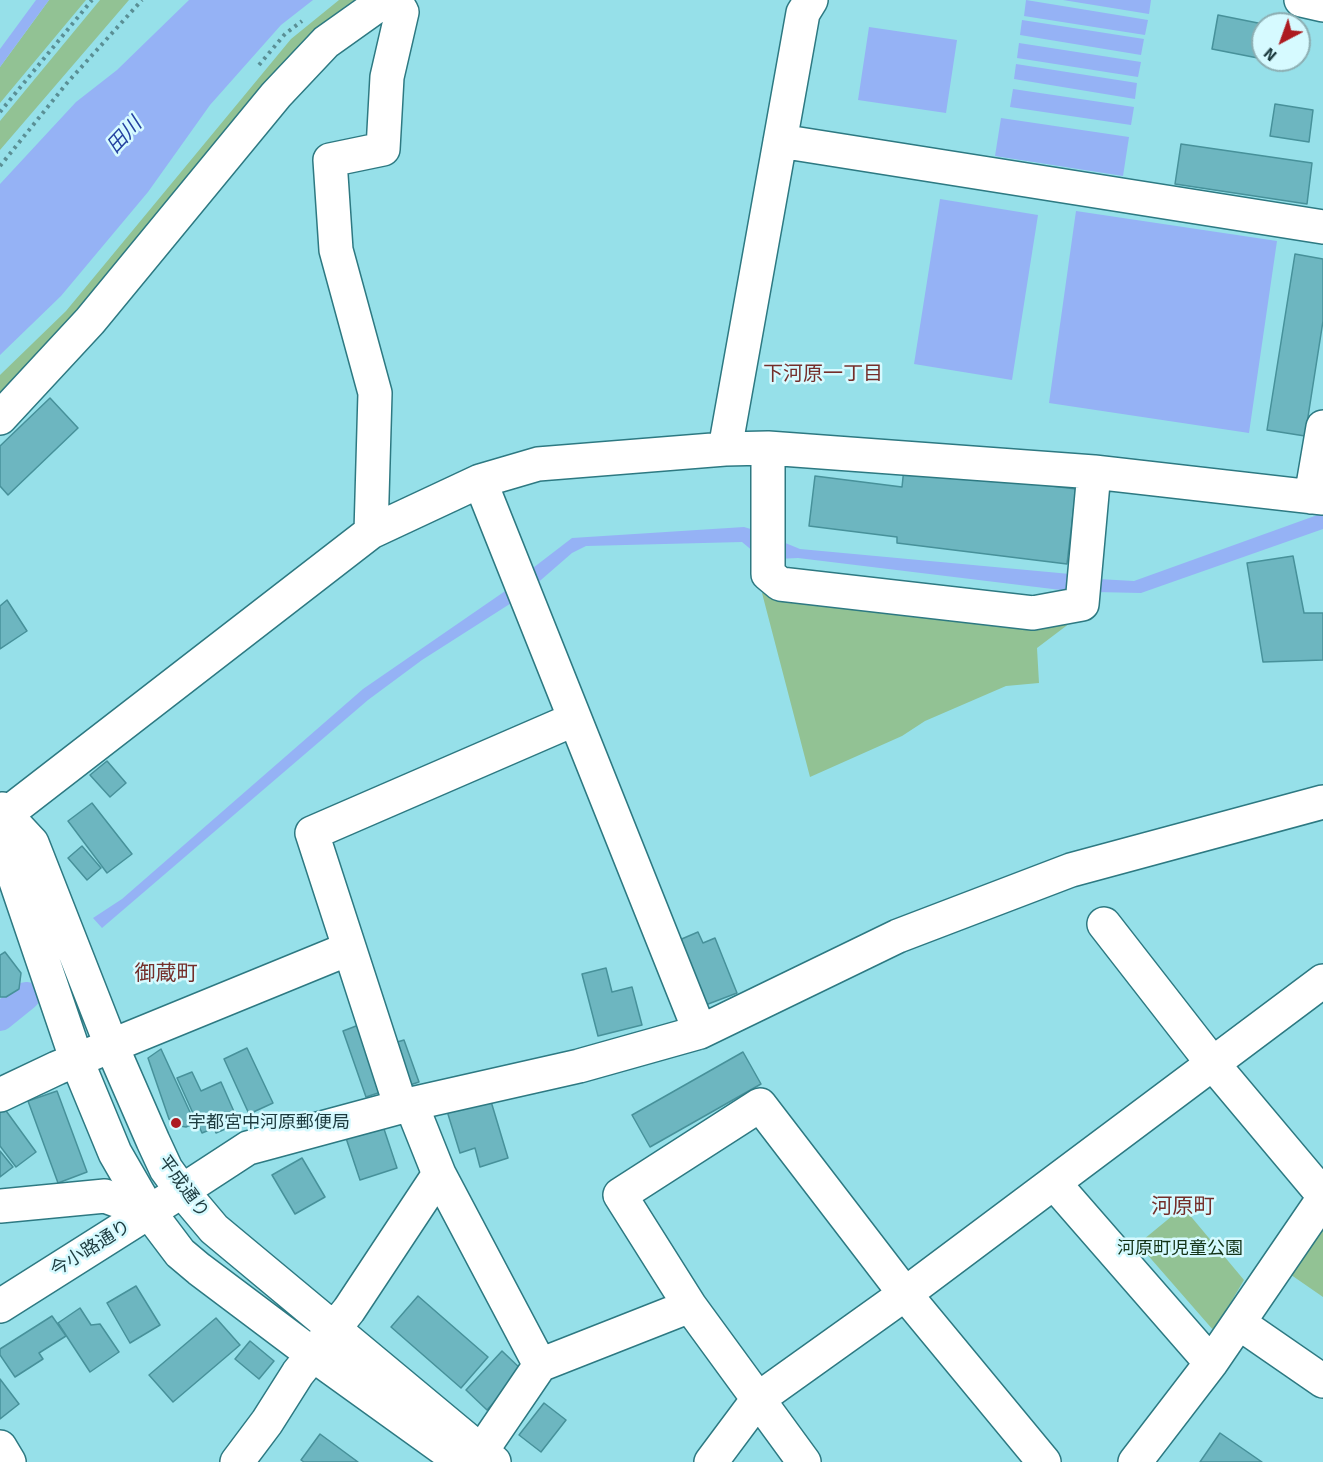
<!DOCTYPE html>
<meta charset="utf-8">
<style>
body{margin:0}
#map{position:relative;width:1323px;height:1462px;overflow:hidden;background:#96e0e9;font-family:Signika,sans-serif}
canvas{display:block}
.north{position:absolute;left:1251px;top:12px;width:60px;height:60px;box-sizing:border-box;background:#d6faff;border:2px solid #8caeb2;border-radius:50%;rotate:221deg;font-size:16px;font-weight:700;line-height:24px;text-align:center;color:#1d3b3f}
.north::after{content:'';display:block;margin:auto;width:21px;height:27px;background:#ad1b20;clip-path:polygon(50% 0,100% 100%,50% 72%,0 100%)}
</style>
<div id="map">
<canvas width="1323" height="1462"></canvas>
<div class="north">N</div>
</div>
<script>
const ctx = document.querySelector('canvas').getContext('2d');
ctx.lineJoin = 'round';
function fill(path, color) { ctx.fillStyle = color; ctx.fill(path, 'evenodd'); }
function strokePath(path, color, width, dash) { ctx.strokeStyle = color; ctx.lineWidth = width; ctx.lineCap = dash ? 'butt' : 'round'; ctx.setLineDash(dash || []); ctx.stroke(path); }
function write(font, color, halo, rows, align = 'center') {
  ctx.font = font + ' Signika,"Noto Sans JP",sans-serif'; ctx.lineWidth = 5; ctx.setLineDash([]); ctx.textBaseline = 'middle'; ctx.strokeStyle = halo; ctx.fillStyle = color; for (const [text, x, y, turn = 0] of rows) {
    ctx.save(); ctx.translate(x, y); ctx.rotate((+turn || 0) * Math.PI / 180); ctx.textAlign = isNaN(turn) ? turn : align; if (halo) ctx.strokeText(text, 0, 0); ctx.fillText(text, 0, 0); ctx.restore();
  }
}
fill(new Path2D(`
 M49 0H86L0 103V67Z
 M100 0H129L0 150V121Z
 M339 0H362L199 174 0 398V375L66 311 291 39Z
 M762 593 1028 621 1074 620 1037 648 1039 683 1006 686 925 721 902 736 810 777Z
 M1183 1207 1244 1280 1214 1331 1138 1244Z
 M1323 1215V1297L1284 1270Z`), '#92c294');
fill(new Path2D(`
 M36 0H49L0 67V49Z
 M189 0H313L281 25 210 105 148 192 61 296 0 355V184L76 102 117 70Z
 M1026 0 1148 20 1145 35 1024 16Z
 M1063 0H1151L1149 14Z
 M1022 20 1144 39 1141 55 1020 35Z
 M869 27 957 40 946 113 858 100Z
 M1019 43 1141 62 1138 77 1017 58Z
 M1016 64 1137 83 1135 99 1014 79Z
 M1013 89 1134 107 1131 125 1010 107Z
 M1001 118 1129 137 1123 176 995 156Z
 M940 199 1038 215 1012 380 914 364Z
 M1076 211 1277 241 1249 433 1049 403Z
 M1323 513V529L1141 593 1096 592 1098 579 1134 581Z
 M744 527 754 530V552L742 542 586 546 572 553 534 586 529 571 572 538Z
 M778 540 800 549 1070 574 1069 591 798 558 777 559Z
 M511 587 516 600 422 660 368 700 102 928 93 918 122 899 363 689Z
 M20 995 25 1003 0 1024V1013Z`), '#95b2f5');
strokePath(new Path2D(`
 M0 1017 26 996`), '#95b2f5', 28);
const building = new Path2D(`
 M1218 15 1263 24V59L1212 49Z
 M1275 104 1313 110 1309 142 1270 136Z
 M1181 144 1312 163 1307 204 1175 184Z
 M1295 254 1323 259V321L1305 436 1267 430Z
 M50 398 78 428 8 495 0 486V446Z
 M904 468 1076 489 1067 564 897 543V537L809 526 815 476 902 487Z
 M1293 556 1304 613H1323V660L1263 662 1247 563Z
 M7 600 27 631 0 649V606Z
 M107 761 126 783 110 797 90 775Z
 M92 803 132 854 107 873 68 821Z
 M82 846 101 868 87 880 68 858Z
 M698 932 703 943 715 938 737 993 703 1006 677 941Z
 M5 952 21 973 19 989 6 997H0V955Z
 M606 968 612 992 632 987 642 1025 598 1036 582 974Z
 M364 1023 387 1090 366 1097 343 1031Z
 M404 1040 419 1082 401 1088 387 1045Z
 M247 1048 273 1103 249 1114 224 1059Z
 M161 1049 195 1123 186 1127 180 1126 169 1119 148 1058Z
 M743 1052 761 1084 650 1147 632 1115Z
 M192 1072 201 1091 221 1082 239 1123 216 1133 214 1128 202 1133 177 1078Z
 M57 1091 87 1172 58 1183 28 1101Z
 M490 1098 508 1158 480 1167 475 1148 460 1153 447 1111Z
 M4 1108 36 1152 16 1167 0 1146V1111Z
 M381 1120 397 1168 360 1180 344 1132Z
 M0 1151 13 1167 0 1177Z
 M302 1158 325 1197 295 1214 272 1175Z
 M136 1286 160 1325 130 1343 107 1303Z
 M418 1296 488 1357 461 1388 391 1327Z
 M80 1308 91 1325 100 1324 119 1352 90 1372 58 1323Z
 M52 1316 66 1336 39 1353 43 1359 15 1377 0 1355V1349Z
 M216 1318 240 1345 173 1402 149 1375Z
 M250 1341 274 1361 259 1379 235 1359Z
 M502 1351 523 1371 487 1410 466 1390Z
 M0 1379 19 1404 0 1419Z
 M544 1403 566 1420 541 1452 519 1435Z
 M1220 1433 1262 1462H1200Z
 M320 1434 358 1462H304L301 1460Z`);
fill(building, '#6db6c0');
strokePath(building, '#47919a', 1.5);
const minor = new Path2D(`
 M1301 0 1323 5
 M780 141 1323 227
 M0 418 90 321 276 95 326 42 385 0
 M768 448V574L780 584 1033 613 1082 604 1094 472
 M725 449 803 13 811 0
 M480 481 700 1032
 M1311 497 1323 427
 M371 532 375 393 336 250 330 160 383 149 387 77 402 12 395 0
 M0 819 371 532 480 481 538 464 725 449 768 448 1094 472 1323 498
 M1104 924 1213 1064 1323 1195
 M0 1095 57 1068 348 949
 M401 1107 312 833 575 719
 M439 1174 540 1365 690 1306
 M1054 1183 1211 1363
 M0 1206 105 1196 149 1212 180 1253 199 1269 312 1354 462 1462
 M1239 1323 1323 1381
 M0 1447 9 1462
 M237 1462 267 1422 298 1373 349 1310 439 1174 411 1104
 M474 1462 540 1365
 M494 1462 214 1229 182 1191 248 1148 411 1104 579 1066 700 1032 898 936 1071 870 1323 802
 M711 1462 758 1399 905 1294 1323 981
 M804 1462 690 1306 620 1195 760 1105 905 1294 1044 1462
 M1135 1462 1211 1363 1323 1199`);
const major = new Path2D(`
 M3 809 9 861 77 1061 115 1153 149 1212
 M0 1306 182 1191 166 1169 153 1141 112 1047 32 843 5 814`);
strokePath(minor, '#2d7982', 36);
strokePath(major, '#2d7982', 36);
strokePath(new Path2D(`
 M259 65 285 34 302 21
 M0 112 92 0
 M0 166 67 83 142 0`), '#5a8f95', 4, [3, 4.5]);
strokePath(minor, '#fff', 33);
strokePath(major, '#fff', 33);
for (const [x, y, r, color] of [
 [176,1123,6,"#ad1b20"]
]) { const dot = new Path2D(); dot.arc(x, y, r, 0, 2 * Math.PI); ctx.fillStyle = color; ctx.fill(dot); strokePath(dot, '#d6faff', 2); }
write('18px', '#1d3b3f', '#d6faff', [
 ["宇都宮中河原郵便局",188,1123]
], 'left');
write('18px', '#1d3b3f', '#d6faff', [
 ["平成通り",183,1187,54],
 ["今小路通り",91,1249,-32]
]);
write('18px', '#133317', '#d6faff', [
 ["河原町児童公園",1180,1249]
]);
write('italic 20px', '#2341a0', '#d6faff', [
 ["田川",125,136,-47]
]);
write('20px', '#742e2a', '#d6faff', [
 ["下河原一丁目",823,375]
]);
write('21px', '#742e2a', '#d6faff', [
 ["御蔵町",166,974],
 ["河原町",1183,1207]
]);
</script>
